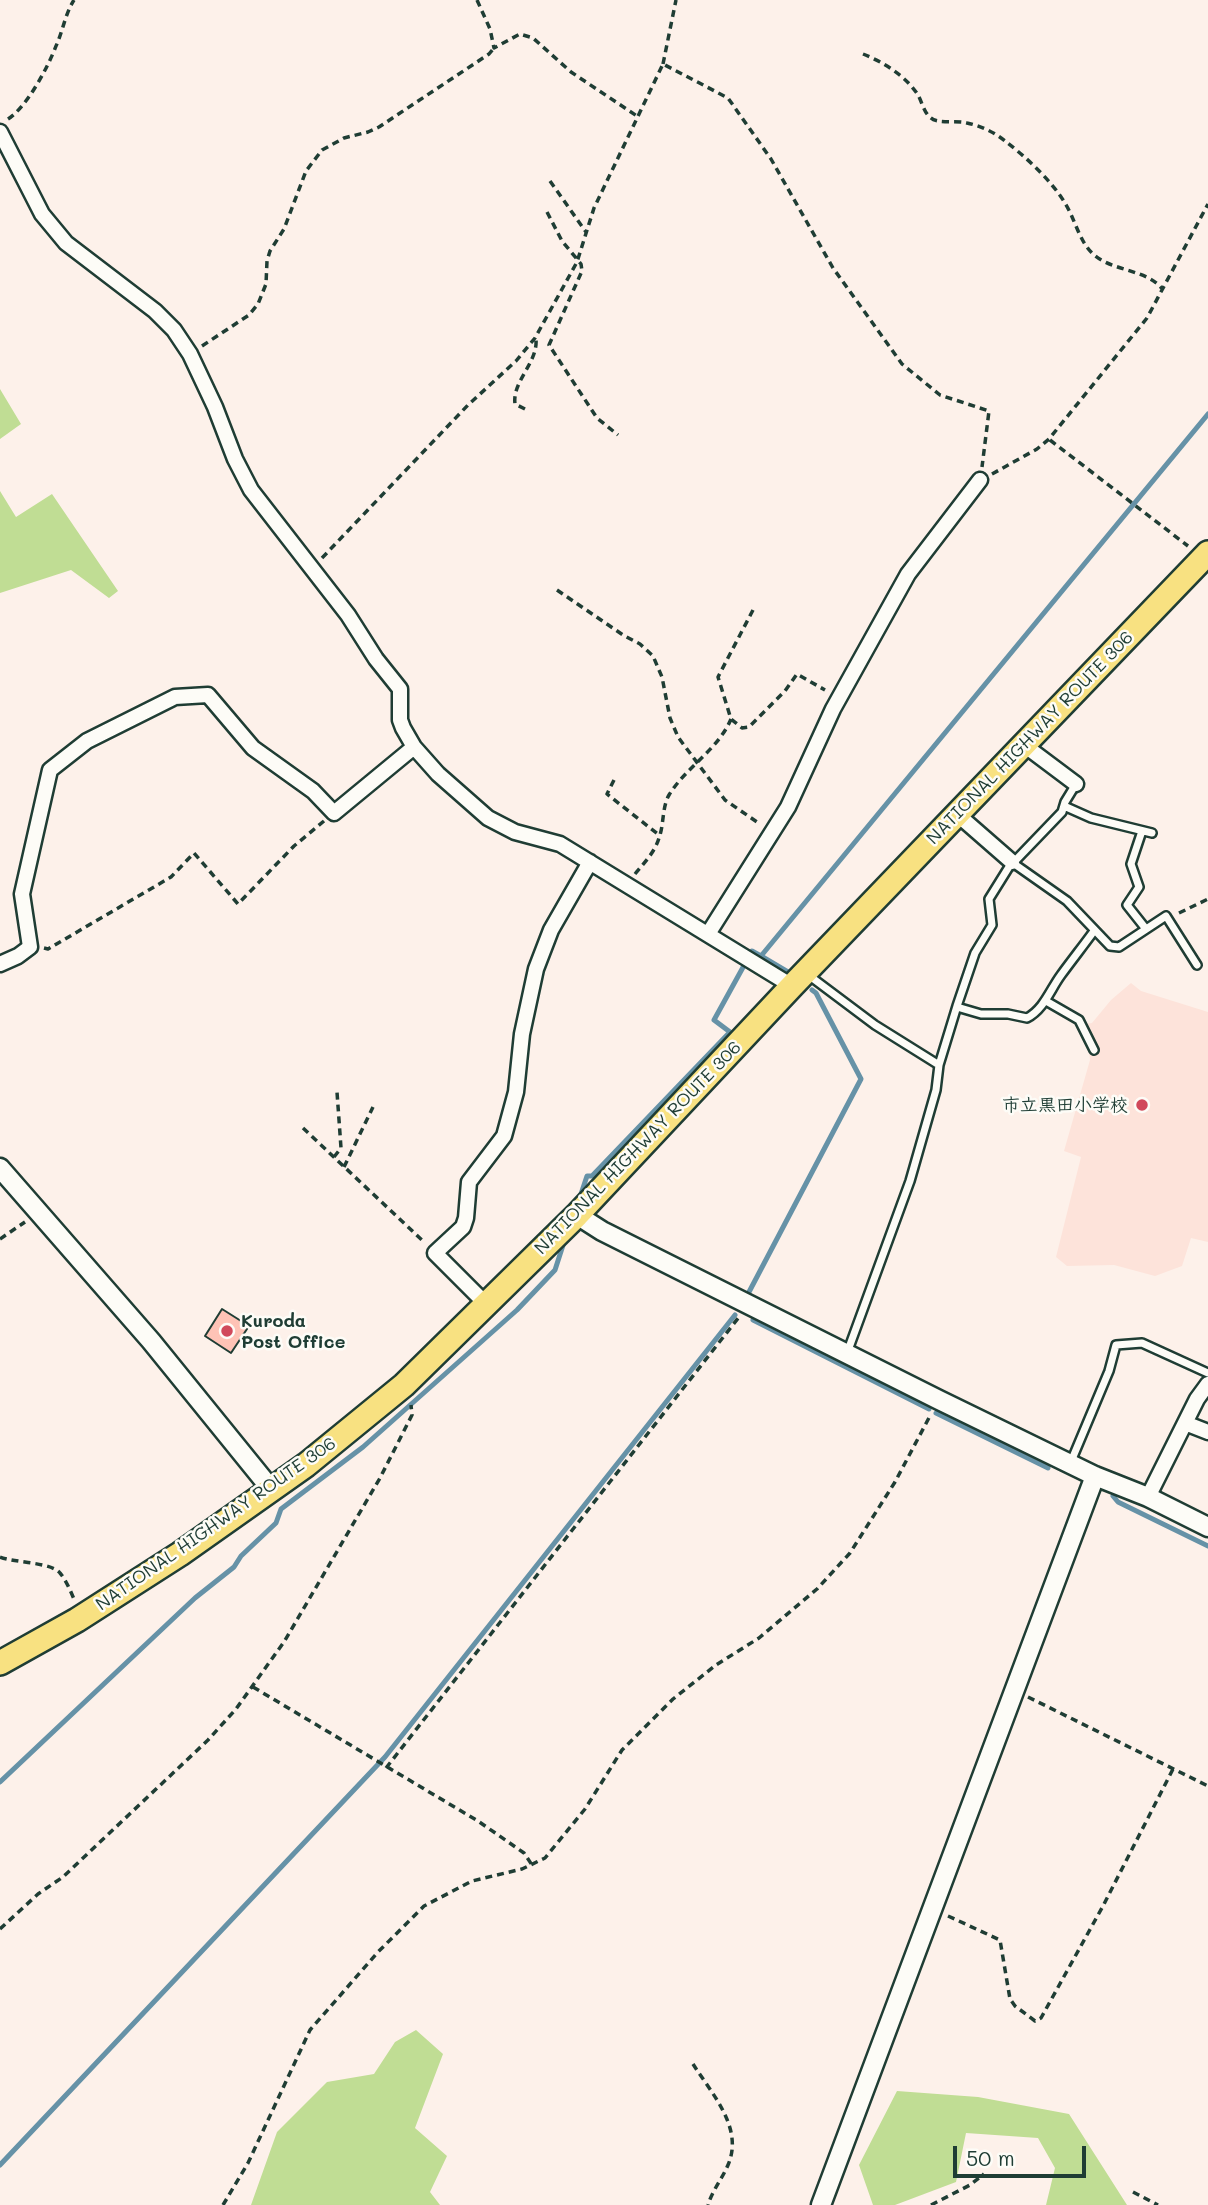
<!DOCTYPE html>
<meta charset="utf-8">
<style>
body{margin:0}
#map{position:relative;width:1208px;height:2205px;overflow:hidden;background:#fdf1ea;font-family:Mali,sans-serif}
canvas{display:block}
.scale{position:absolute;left:953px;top:2146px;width:133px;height:32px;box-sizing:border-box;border:4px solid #1f3d34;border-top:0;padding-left:9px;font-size:21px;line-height:24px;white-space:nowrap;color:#1f3d34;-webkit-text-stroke:5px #fdfcf7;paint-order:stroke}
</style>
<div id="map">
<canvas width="1208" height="2205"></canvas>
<div class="scale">50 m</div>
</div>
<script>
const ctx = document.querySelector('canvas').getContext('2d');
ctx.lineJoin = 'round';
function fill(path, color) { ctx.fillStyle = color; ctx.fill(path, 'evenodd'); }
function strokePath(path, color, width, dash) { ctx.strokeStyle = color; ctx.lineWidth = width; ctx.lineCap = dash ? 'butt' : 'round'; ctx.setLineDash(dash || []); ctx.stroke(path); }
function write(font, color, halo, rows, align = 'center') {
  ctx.font = font + ' Mali,"Klee One",sans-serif'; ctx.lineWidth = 5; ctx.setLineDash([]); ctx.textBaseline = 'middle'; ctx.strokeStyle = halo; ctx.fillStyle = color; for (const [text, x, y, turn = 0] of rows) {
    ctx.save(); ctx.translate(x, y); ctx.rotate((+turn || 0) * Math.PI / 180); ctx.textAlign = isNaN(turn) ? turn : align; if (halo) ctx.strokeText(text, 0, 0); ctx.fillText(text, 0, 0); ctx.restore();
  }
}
fill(new Path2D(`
 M1131 983 1141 991 1208 1012V1242L1191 1238 1182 1266 1155 1276 1114 1265 1067 1266 1056 1257 1081 1157 1064 1151 1090 1060 1089 1050 1093 1053 1085 1024 1092 1023 1111 1000Z`), '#fde3da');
fill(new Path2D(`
 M0 389 21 424 0 439Z
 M0 491 16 517 52 494 118 591 109 598 71 570 0 593Z
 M416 2030 443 2054 415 2128 447 2156 430 2192 440 2205H251L277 2132 327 2082 374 2074 395 2042Z
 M897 2091 978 2097 1069 2114 1127 2205H1046L1055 2168 1038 2138 966 2133 956 2182 895 2205H873L859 2165Z`), '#c0dd94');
strokePath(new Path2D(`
 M788 972 761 956 1208 414
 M579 1200 587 1176H592L730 1032 714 1020 752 951 761 956
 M749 1292 861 1079 816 993 812 990
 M753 1320 929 1409
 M936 1413 1048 1468
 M1113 1496 1118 1502 1208 1546
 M0 1782 195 1598 234 1567 241 1556 276 1523 281 1509 363 1447 517 1310 555 1270 565 1239
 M0 2165 385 1757 735 1315`), '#6692a7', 5);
const building = new Path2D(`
 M222 1309 249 1326 231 1353 205 1336Z`);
fill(building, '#fec3b6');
strokePath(building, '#1f3d34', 2);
const service = new Path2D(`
 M1064 806 1091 818 1152 833
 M1142 831 1131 864 1139 887 1127 905 1146 929
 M1013 863 1067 901 1110 946 1119 947 1166 916 1197 965
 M807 974 875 1025 939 1065
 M1046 1001 1079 1020 1094 1050
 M957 1007 981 1014H1008L1027 1018C1044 1009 1050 990 1061 975 1072 960 1083 946 1094 931
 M847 1353 910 1181 936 1090 939 1065 957 1006 975 953 992 925 989 899 1012 862 1013 863 1062 812 1065 802 1076 784
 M1070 1464 1109 1371 1116 1345 1142 1343 1208 1373`);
const minor = new Path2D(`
 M0 132 42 214 66 243 155 311 174 330 190 354 215 407 235 459 251 490 348 615 376 659 400 689V720L403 728 414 747 438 774 488 818 515 832 560 844 792 986
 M1024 745 1076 784
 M957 814 1012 862
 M708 934 788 807 833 709 908 574 980 480
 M0 964 18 956 30 947 22 894 50 770 87 741 175 697 208 695 253 748 313 791 334 813 414 747
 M487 1305 435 1253 463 1227 466 1218 469 1182 504 1136 516 1092 522 1034 536 969 551 930 590 862
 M1185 1423 1208 1432
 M1148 1497 1197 1399 1208 1384`);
const tertiary = new Path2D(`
 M0 1168 151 1341 271 1489
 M577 1215 602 1231 939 1400 1095 1476 1148 1497 1208 1527
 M821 2205 1095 1476`);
const trunk = new Path2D(`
 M0 1663 77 1620 180 1554 306 1465 404 1385 577 1215 792 986 1208 553`);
strokePath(service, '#1f3d34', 12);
strokePath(minor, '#1f3d34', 19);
strokePath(tertiary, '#1f3d34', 23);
strokePath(trunk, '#1f3d34', 28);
strokePath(new Path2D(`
 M477 0 490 29 494 48 520 34 533 38 571 72 637 116
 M863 54C883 62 906 76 918 95 922 102 924 113 931 118 937 124 957 120 967 123 981 126 994 132 1005 141 1026 157 1051 180 1065 203 1075 219 1079 241 1093 254 1113 272 1148 269 1163 290
 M663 64 676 0
 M8 119C27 107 48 67 56 46 63 31 65 14 74 0
 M550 181 586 232
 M547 212 562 241 581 264 582 271 549 345 597 418 618 435
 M202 346 249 315 258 304 266 284 267 261 270 251 284 229 306 171 322 150 344 138 368 132 379 127 489 54 494 48
 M525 409 515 404C512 381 538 363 536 339
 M1050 440 1188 546
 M992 474 1037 449 1049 439 1147 318 1208 204
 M322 558 468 405 516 361 535 338 577 262 594 208 663 64 728 98 771 159 833 268 902 364 940 395 989 411 982 467
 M557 590 623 635 640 644 653 656 662 677 670 718 678 737 725 800 760 824
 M753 610 718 677 731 719 742 728 749 727 785 691 797 674 825 690
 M614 780 607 794 659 835
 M635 874C644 863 655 852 659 838 664 825 662 807 669 795 686 767 718 750 731 719
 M1179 913 1208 899
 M44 948 48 949 171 877 194 853 238 904 294 846 324 821
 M303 1128 424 1242
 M334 1157 341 1148 337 1092
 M344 1167 373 1107
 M0 1239 25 1222
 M0 1557C15 1563 51 1562 60 1573 66 1580 70 1590 74 1599
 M253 1687 478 1821 524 1853 532 1865
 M1028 1697 1208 1786
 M386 1768 739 1317
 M948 1916 1000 1940 1010 1999 1015 2006 1035 2021 1041 2018 1103 1906 1173 1769
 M0 1929 38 1894 63 1877 208 1740 236 1709 284 1642 380 1478 412 1415 411 1405
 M693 2064C712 2094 744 2128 728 2165 722 2179 712 2191 708 2205
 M1133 2192 1158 2205
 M223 2205 248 2163 310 2030 378 1952 424 1906 472 1881 522 1869 545 1858 585 1809 622 1750 673 1699 716 1665 759 1638 817 1589 850 1553 895 1482 931 1414
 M931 2205 970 2185 984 2174`), '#1f3d34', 3.5, [7, 5]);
strokePath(service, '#fdfcf7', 7);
strokePath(minor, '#fdfcf7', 14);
strokePath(tertiary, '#fdfcf7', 18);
strokePath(trunk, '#f8e181', 23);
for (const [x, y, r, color] of [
 [1142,1105,7,"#d1495b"],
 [227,1331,7,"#d1495b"]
]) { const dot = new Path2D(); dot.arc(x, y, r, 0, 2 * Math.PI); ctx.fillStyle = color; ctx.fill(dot); strokePath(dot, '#fdfcf7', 2.5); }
write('18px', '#1f3d34', '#fdfcf7', [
 ["NATIONAL HIGHWAY ROUTE 306",1030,738,-46],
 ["NATIONAL HIGHWAY ROUTE 306",638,1148,-46],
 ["NATIONAL HIGHWAY ROUTE 306",216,1524,-35]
]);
write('bold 18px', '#1f3d34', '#fdfcf7', [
 ["市立黒田小学校",1128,1105],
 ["Kuroda",241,1321,"left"],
 ["Post Office",241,1342,"left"]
], 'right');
</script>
